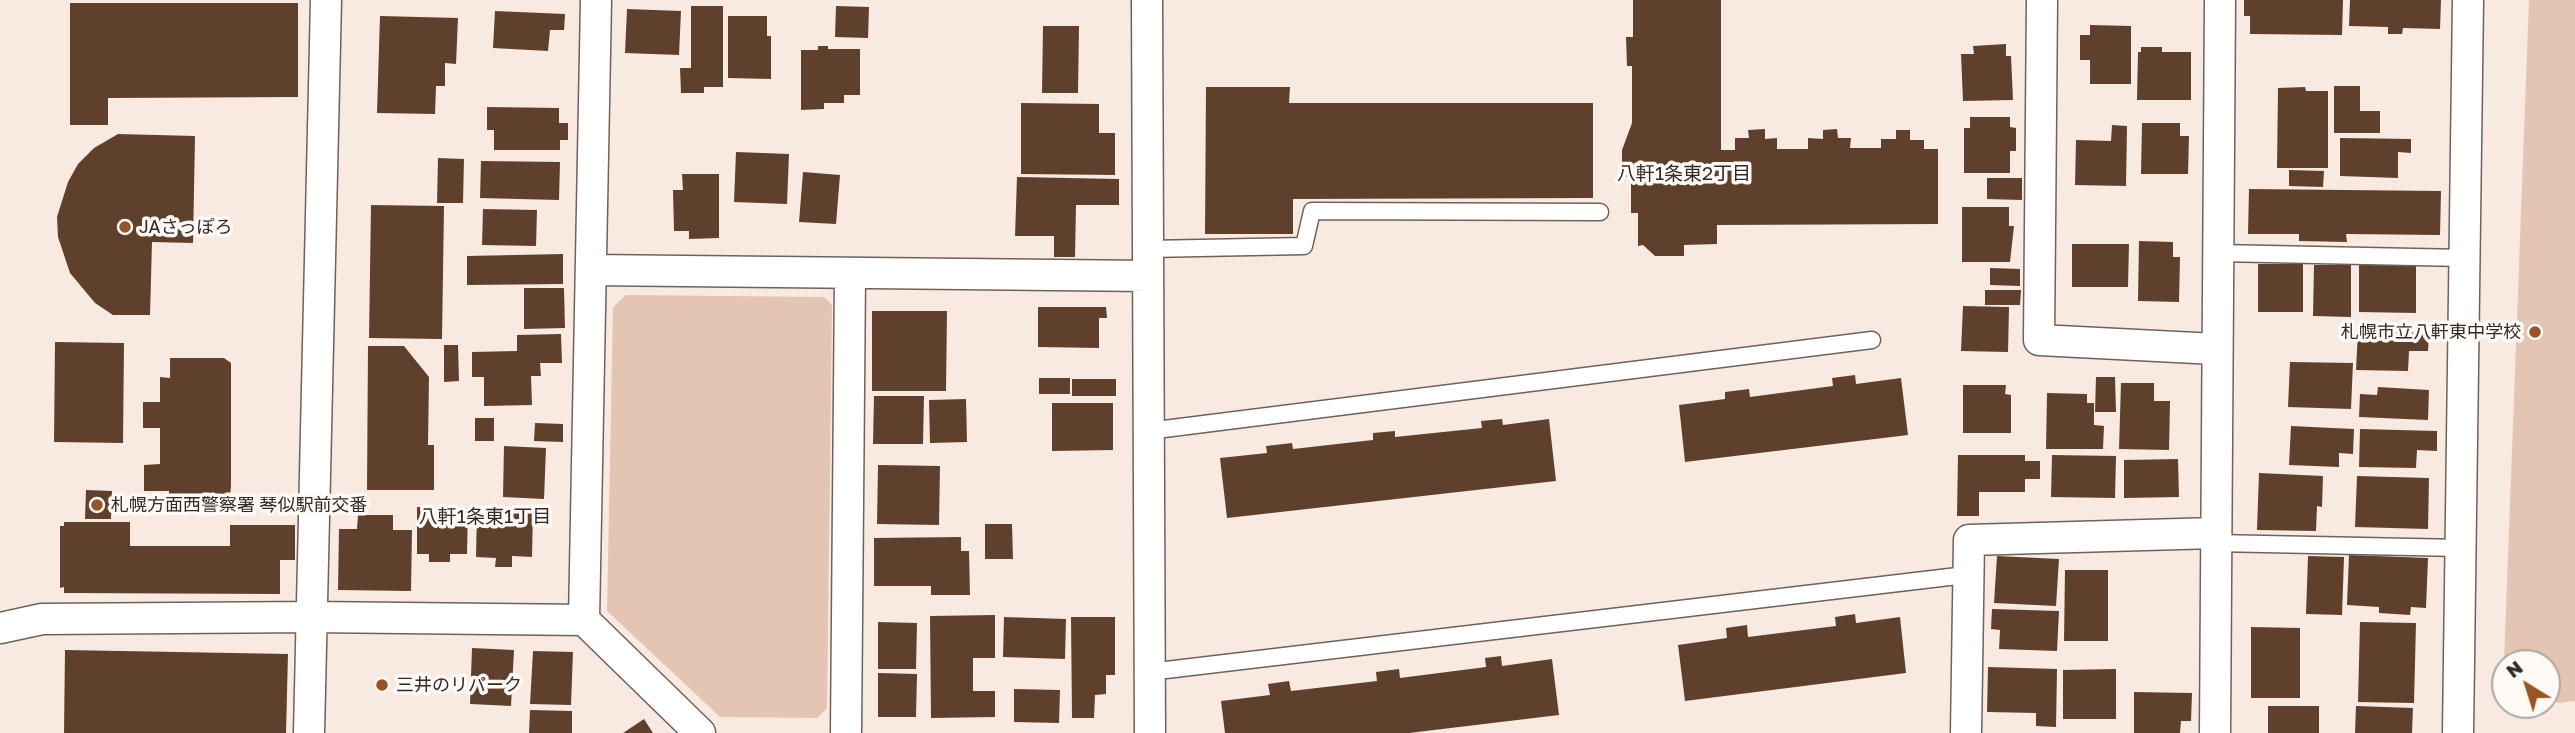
<!DOCTYPE html>
<meta charset="utf-8">
<style>
body{margin:0}
#map{position:relative;width:2575px;height:733px;overflow:hidden;background:#f8eae1;font-family:"Golos Text",sans-serif}
canvas{display:block}
.north{position:absolute;left:2491px;top:649px;width:70px;height:70px;box-sizing:border-box;background:#fff9f5;border:2px solid #aca7a3;border-radius:50%;rotate:322deg;font-size:19px;font-weight:700;line-height:28px;text-align:center;color:#302b28}
.north::after{content:'';display:block;margin:auto;width:24px;height:32px;background:#985426;clip-path:polygon(50% 0,100% 100%,50% 72%,0 100%)}
</style>
<div id="map">
<canvas width="2575" height="733"></canvas>
<div class="north">N</div>
</div>
<script>
const ctx = document.querySelector('canvas').getContext('2d');
ctx.lineJoin = 'round';
function fill(path, color) { ctx.fillStyle = color; ctx.fill(path, 'evenodd'); }
function strokePath(path, color, width, dash) { ctx.strokeStyle = color; ctx.lineWidth = width; ctx.lineCap = dash ? 'butt' : 'round'; ctx.setLineDash(dash || []); ctx.stroke(path); }
function write(font, color, halo, rows, align = 'center') {
  ctx.font = font + ' "Golos Text","Noto Sans JP",sans-serif'; ctx.lineWidth = 7; ctx.setLineDash([]); ctx.textBaseline = 'middle'; ctx.strokeStyle = halo; ctx.fillStyle = color; for (const [text, x, y, turn = 0] of rows) {
    ctx.save(); ctx.translate(x, y); ctx.rotate((+turn || 0) * Math.PI / 180); ctx.textAlign = isNaN(turn) ? turn : align; if (halo) ctx.strokeText(text, 0, 0); ctx.fillText(text, 0, 0); ctx.restore();
  }
}
fill(new Path2D(`
 M2529 0H2575V701L2558 703 2547 695V663H2504Z
 M626 295 824 297 832 305 827 708 817 718 720 717 607 611 613 307Z`), '#e4c5b3');
fill(new Path2D(`
 M1633 0H1721V150H1735V138H1749L1748 130 1765 129V139L1777 138V149H1808V138L1823 139V130L1837 129 1838 138H1851L1850 148H1881V139H1896V130H1910V140H1924V149H1938V224L1717 225V244L1684 245V256H1655L1643 245 1638 246V213H1631V177L1622 176V150L1632 123V66H1627L1626 37H1633Z
 M2244 0H2343L2342 35 2250 34V16H2244Z
 M2350 0H2441L2440 29 2403 28 2402 34H2388V27L2349 26Z
 M70 3H298V97L108 98V125H70Z
 M691 6H723V87H704V93H681L680 68H691Z
 M836 6 869 7 868 38 835 37Z
 M627 9 681 11 679 55 625 53Z
 M495 11 565 14 564 30H550L548 51 493 48Z
 M380 16 458 18 456 64 445 63V86H436L435 114 377 113Z
 M728 16H767V36H771V79L728 78Z
 M2090 25 2131 26V84H2090V60H2080V35H2090Z
 M1043 26H1079L1078 93H1042Z
 M2006 44V56H2011L2013 100 1963 101 1961 54H1974L1973 46Z
 M818 46H828V49H860V95H844V103H824V109L801 110V50H818Z
 M2141 47H2162V52H2191V100H2137L2138 52H2141Z
 M2334 86H2360V111H2380V133H2334Z
 M1206 87H1290L1289 103H1593V198L1293 199V234H1205Z
 M2305 87 2306 91H2328V168H2277L2278 88Z
 M1021 103 1099 104V133H1115V175L1021 174Z
 M487 107 559 108V123H568V140H560V150H494V130H487Z
 M1970 117H2010V127L2016 128V151H2010V173H1964V128H1970Z
 M2142 123H2180V136H2189L2188 174H2141Z
 M2112 125 2127 126 2126 186 2075 185 2076 140 2111 141Z
 M118 134 195 136 193 243 152 242 150 315H113L95 303 70 273 58 237 57 217 68 182 78 164 94 148Z
 M2340 138 2411 139V153L2398 152V178L2340 176Z
 M736 152 789 154 787 204 734 202Z
 M438 158 464 159 463 203H437Z
 M481 161 560 162 559 200 480 198Z
 M2289 170 2324 171 2323 187 2289 186Z
 M803 172 840 175 836 224 799 222Z
 M682 174H719V238L689 239V231H674L673 190H683Z
 M1017 177 1119 179V205H1076L1075 257H1054V236H1015Z
 M1987 178H2022V200L1987 199Z
 M2249 189 2441 191 2440 235 2346 234 2347 242 2299 241V234H2248Z
 M371 205 444 206 442 339 369 338Z
 M1962 207H2009V226H2014L2010 262H1962Z
 M483 209 537 210 536 246 482 245Z
 M2139 241 2173 242V257H2180L2179 302 2138 301Z
 M2072 244H2129L2128 287H2072Z
 M563 254V284L467 285V256Z
 M2359 263 2416 264V313L2359 312Z
 M2258 264H2303V312H2258Z
 M2314 265H2351V317L2313 316Z
 M1990 268 2020 269V286L1990 285Z
 M524 288H564L565 328 524 329Z
 M1985 290H2021L2020 305H1985Z
 M1963 306 2009 307 2008 352 1961 351Z
 M1038 307H1106L1107 318H1099V348L1038 347Z
 M872 311H947L946 391H872Z
 M2358 331 2429 333 2428 351H2409L2408 371 2356 370Z
 M561 334 562 363H540L541 376H531L532 405 484 406V377H472V352L517 351V335Z
 M55 342 124 343 123 443 54 442Z
 M444 345H458L459 381 444 382Z
 M368 346H404L429 377 428 445H434V490H367Z
 M170 358H224L231 363V486L229 506H224V511H168L169 491H144V465L160 464V428H143V402H160V377L170 378Z
 M2290 362 2353 363 2351 409 2288 407Z
 M1855 375 1856 384 1901 378 1908 435 1685 462 1679 405 1725 399V392L1749 389 1750 397 1833 386 1832 378Z
 M2096 377H2115L2116 412H2095Z
 M1039 378H1070V394H1039Z
 M1072 379H1116V396H1072Z
 M2121 383H2154V401H2170L2169 450 2119 449Z
 M1963 385H2006L2005 394 2011 395V433H1963Z
 M2378 387 2429 390 2428 420 2359 417 2360 394 2377 395Z
 M2047 393 2087 394V403H2094V425L2104 426 2103 449H2046Z
 M874 396H924L923 444H873Z
 M966 399 967 442 930 443 929 400Z
 M1052 403H1113V450L1052 451Z
 M475 418H494V441H475Z
 M1502 419 1503 425 1549 419 1556 481 1227 518 1220 458 1267 453 1266 446 1292 443 1293 449 1373 440V433L1395 431V437L1482 428 1481 421Z
 M535 423 563 424V442L534 441Z
 M2291 426 2354 429 2353 454 2339 453V467L2289 465Z
 M2360 429 2437 431V451L2417 450 2416 468 2359 467Z
 M504 446 546 448 544 499 503 497Z
 M1958 455H2025V461H2040V479H2025V492H1979V516H1957Z
 M2052 455 2116 456 2115 498 2051 497Z
 M2178 459 2179 497 2124 498V460Z
 M878 465 940 466 939 525 877 524Z
 M2259 473 2323 476 2322 507 2317 506 2316 531 2257 530Z
 M2357 476 2429 478 2428 529 2355 527Z
 M86 490 112 491 111 519H85Z
 M417 507 468 508 467 554H450V562H429V554H417Z
 M477 509 533 510 532 557 512 556V567H495L496 558 476 557Z
 M358 515H393V530H412L411 591 338 590 339 529H357Z
 M64 522H130V546H230V525H295V560H280V594L64 593V587L60 588V526H64Z
 M985 524H1012L1013 559H985Z
 M961 537V551H969L970 595H931V586H874V538Z
 M2349 555 2428 558 2426 608 2411 607 2410 615 2379 613V607L2347 605Z
 M1997 556 2059 559 2056 606 1994 603Z
 M2308 556 2344 557 2342 615 2306 614Z
 M2065 570H2108V641H2064Z
 M1992 609 2059 611 2057 651 1999 649 2000 630 1991 629Z
 M1855 614 1856 623 1900 617 1906 673 1685 701 1678 645 1727 638 1726 628 1747 625 1748 637 1836 626 1835 617Z
 M995 615V658H973V691H995V717L931 718 930 616Z
 M1004 617 1066 619 1065 659 1003 657Z
 M1071 617H1115V675H1106V694L1095 695 1094 718H1072Z
 M878 622 917 623 916 669H878Z
 M2360 622 2416 623 2414 703 2358 702Z
 M2251 627 2300 628V698H2251Z
 M472 648 514 650 511 706 470 704Z
 M65 650 288 654 286 733H64Z
 M533 651 573 652 571 705 530 704Z
 M1501 656 1502 666 1552 659 1559 715 1409 733H1225L1221 701 1270 695 1268 684 1289 681 1291 691 1377 681 1376 672 1399 669 1400 678 1486 667 1485 658Z
 M1988 667 2057 669 2056 727 2036 726V713L1987 712Z
 M2116 669V719H2063V670Z
 M878 673 917 674 916 717H878Z
 M1014 689 1060 690 1059 723 1014 722Z
 M2134 692 2192 693 2191 721H2181L2180 733H2134Z
 M2268 706H2319V733H2268Z
 M2356 706 2413 708 2412 733H2355Z
 M530 710 572 711V733H529Z
 M644 719 653 733H623Z`), '#5f402d');
const lane = new Path2D(`
 M1148 249 1304 246 1312 211 1600 212
 M2218 253 2464 258
 M1148 431 1872 340
 M2215 543 2460 548
 M1149 672 1966 575`);
const street = new Path2D(`
 M596 0 584 620 700 733
 M1147 0 1150 733
 M2042 0 2039 340 2216 349
 M591 270 1148 276
 M0 628 42 619 312 617 584 620
 M309 733 326 0
 M846 733 850 274
 M1966 733 1969 540 2215 533
 M2215 733 2220 0
 M2458 733 2468 0`);
strokePath(lane, '#6e625b', 19);
strokePath(street, '#6e625b', 33);
strokePath(lane, '#fff', 16);
strokePath(street, '#fff', 30);
for (const [x, y, r, color] of [
 [125,227,7,"#985426"],
 [2535,332,7,"#985426"],
 [97,505,7,"#985426"],
 [382,685,7,"#985426"]
]) { const dot = new Path2D(); dot.arc(x, y, r, 0, 2 * Math.PI); ctx.fillStyle = color; ctx.fill(dot); strokePath(dot, '#fff9f5', 2.5); }
write('18px', '#302b28', '#fff9f5', [
 ["JAさっぽろ",139,227],
 ["札幌市立八軒東中学校",2521,332,"right"],
 ["札幌方面西警察署 琴似駅前交番",111,505],
 ["三井のリパーク",396,685]
], 'left');
write('19px', '#302b28', '#fff9f5', [
 ["八軒1条東2丁目",1684,174],
 ["八軒1条東1丁目",485,517]
]);
</script>
